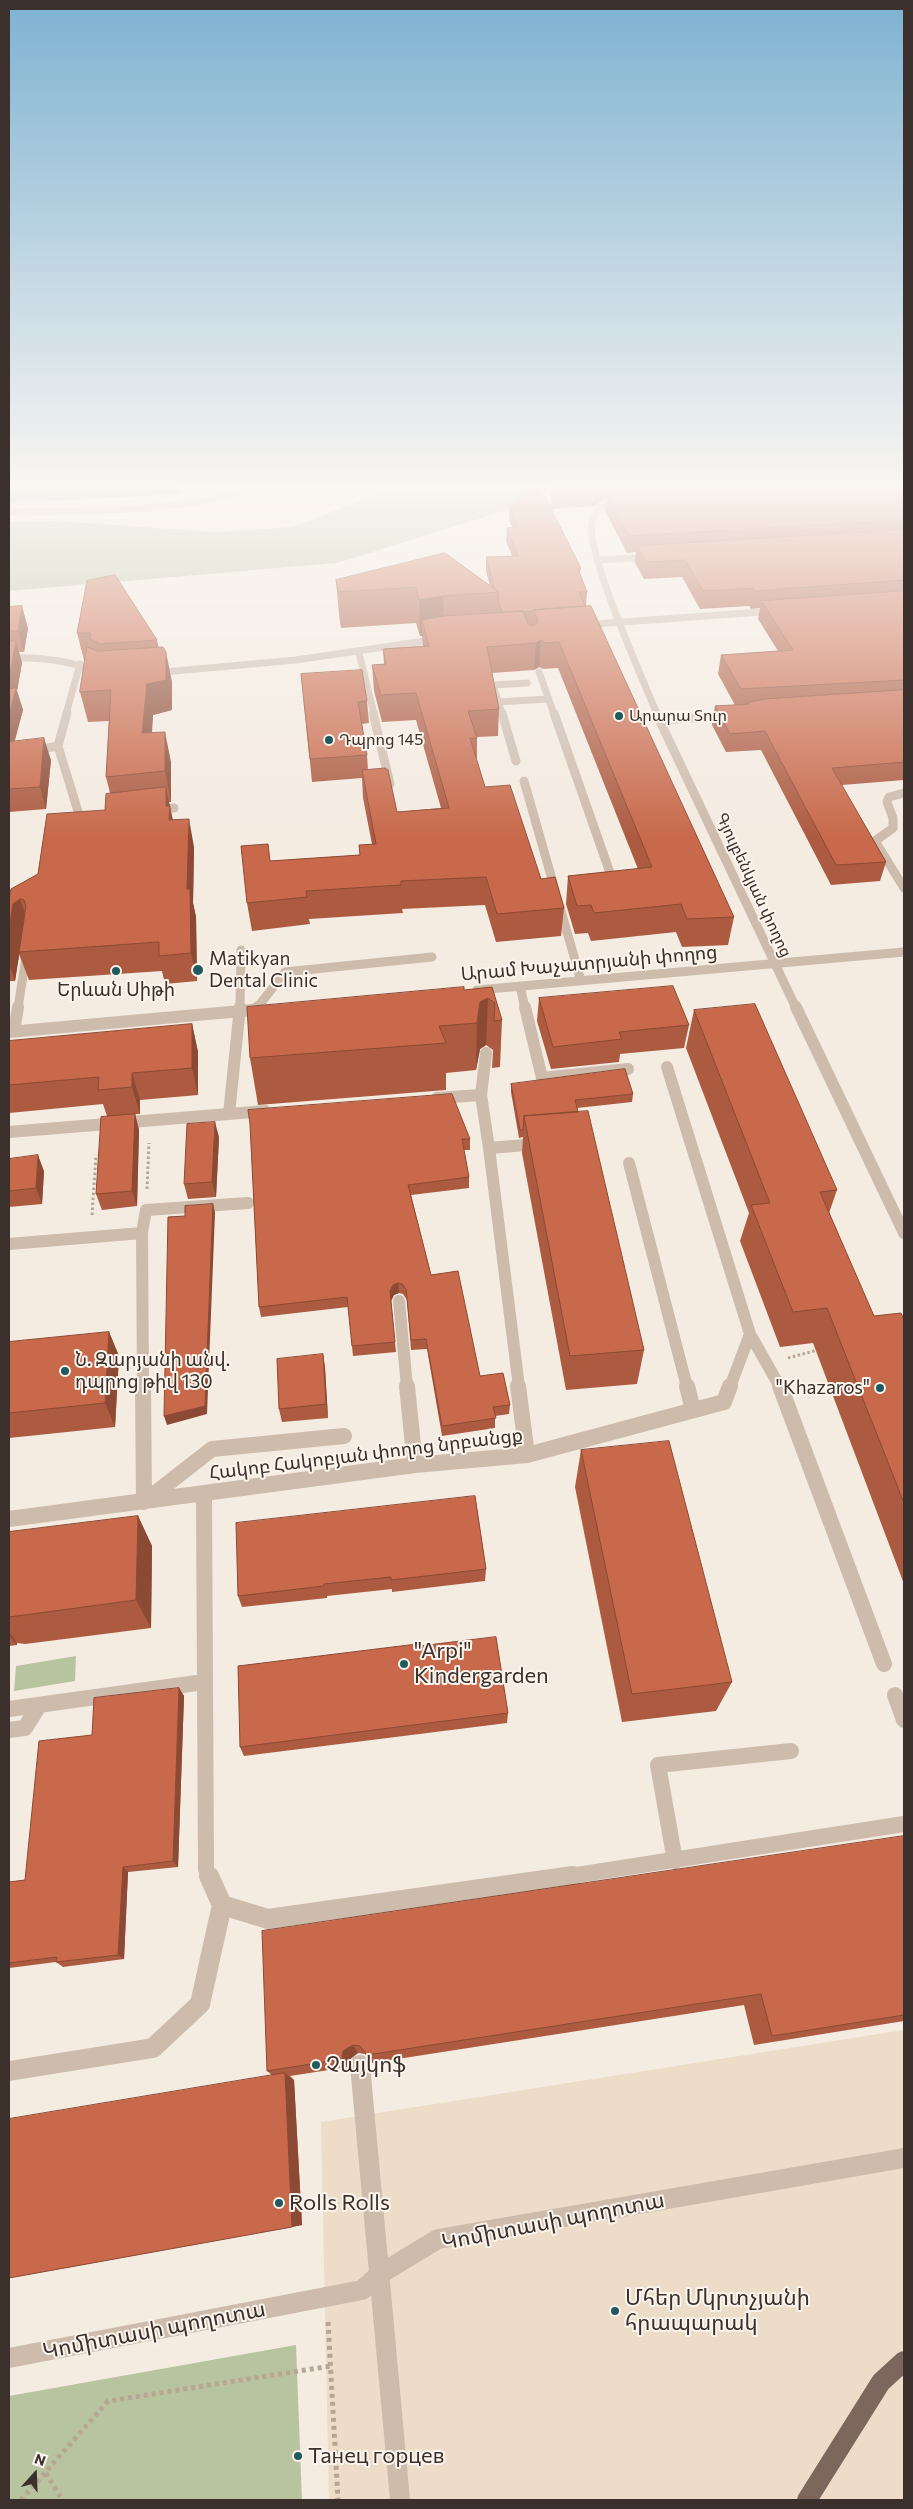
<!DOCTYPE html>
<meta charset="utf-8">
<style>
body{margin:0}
#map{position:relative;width:913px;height:2509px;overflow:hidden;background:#f4ebe1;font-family:Commissioner,sans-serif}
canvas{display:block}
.frame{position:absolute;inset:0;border:10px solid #3b302b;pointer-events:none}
.north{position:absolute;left:10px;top:2449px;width:50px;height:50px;-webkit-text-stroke:4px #fbf5ee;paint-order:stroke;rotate:20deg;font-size:14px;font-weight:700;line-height:20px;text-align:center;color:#3b302b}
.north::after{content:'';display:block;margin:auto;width:18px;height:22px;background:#3b302b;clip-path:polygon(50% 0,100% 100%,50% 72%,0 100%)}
</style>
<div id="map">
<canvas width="913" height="2509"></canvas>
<div class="frame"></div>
<div class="north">N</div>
</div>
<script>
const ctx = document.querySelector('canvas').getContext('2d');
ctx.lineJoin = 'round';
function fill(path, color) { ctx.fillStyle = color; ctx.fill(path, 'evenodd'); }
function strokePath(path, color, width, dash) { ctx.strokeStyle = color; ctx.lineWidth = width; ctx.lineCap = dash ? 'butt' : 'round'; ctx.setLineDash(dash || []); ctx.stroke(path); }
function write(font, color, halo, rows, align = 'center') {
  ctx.font = font + ' Commissioner,"Noto Sans Armenian",sans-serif'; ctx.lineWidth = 4; ctx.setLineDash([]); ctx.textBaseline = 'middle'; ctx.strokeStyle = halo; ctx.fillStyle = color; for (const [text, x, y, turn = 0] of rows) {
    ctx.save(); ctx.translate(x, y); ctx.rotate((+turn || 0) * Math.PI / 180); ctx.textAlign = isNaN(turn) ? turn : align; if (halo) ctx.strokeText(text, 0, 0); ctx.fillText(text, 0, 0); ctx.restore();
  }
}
fill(new Path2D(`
 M388 487H557L510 509 337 563 9 591V522L58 521 216 532 293 527 385 491Z
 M76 1656 75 1681 14 1691 16 1666Z
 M296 2345 302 2500H9V2396Z`), '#b8c4a0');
fill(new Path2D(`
 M904 2030V2500H329L321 2122Z`), '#ecdcc8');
fill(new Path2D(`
 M9 487H178L180 494 9 503Z`), '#7fb0b2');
strokePath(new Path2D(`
 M147 1189 149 1143
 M92 1215 96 1155
 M788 1358 818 1350`), '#b9a596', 3, [2.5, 2.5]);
strokePath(new Path2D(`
 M328 2322 338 2500
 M46 2473 62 2500
 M21 2500 108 2401 331 2366`), '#b9a596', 5, [4, 4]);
strokePath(new Path2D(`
 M631 487C617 492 596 506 592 522 585 551 643 680 657 714
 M9 512C94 511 179 512 261 487
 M597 560 652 557
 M582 625 774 611
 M359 653 374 714
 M9 658C41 657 70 660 99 673
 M539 672 554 714
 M153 673 296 660 438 639
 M498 702 548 699
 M66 714 80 664
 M502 714 493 685 527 683`), '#cdbbac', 7);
strokePath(new Path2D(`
 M373 713 390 784
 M502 713 516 761
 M554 713 615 887
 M656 713 796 1008
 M659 720 730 716
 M58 746 80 818 89 817
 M9 755 58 746 67 713
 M524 781 581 981
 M904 793 889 797 887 802 893 818V828L875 841 904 888
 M154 810 174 808
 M520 986 525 1008
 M477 990 904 952
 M18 1008 27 950
 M240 1008 241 950
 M257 1008 285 972 432 957`), '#cdbbac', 9);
strokePath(new Path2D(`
 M525 1007 542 1078 628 1069
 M796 1007 904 1233
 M255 1010 258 1007
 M14 1031 18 1007
 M9 1032 263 1009
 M486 1053 481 1095 489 1148
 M667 1067 750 1334 730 1387
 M437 1098 481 1095
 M229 1114 240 1007
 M9 1132 265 1111
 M629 1163 687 1387
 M9 1244 142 1233
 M399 1301 407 1387
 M750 1334 780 1387
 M143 1387 142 1233 146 1210 248 1203
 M519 1387 489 1148 539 1144`), '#cdbbac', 12);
strokePath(new Path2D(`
 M143 1386 144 1502
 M407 1386 415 1465
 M518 1386 527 1455
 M687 1386 693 1410
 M780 1386 884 1664
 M204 1495 206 1869 209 1877
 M144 1502 212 1449 344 1436
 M9 1519 415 1465 527 1455 724 1402 730 1386
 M895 1695 904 1720
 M9 1709 204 1682
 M9 1730 25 1728 38 1707
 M675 1861 658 1765 791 1751
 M564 1877 904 1824`), '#cdbbac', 16);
strokePath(new Path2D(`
 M209 1876 222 1905 268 1919 573 1876
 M360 2065 400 2500
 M9 2071 153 2048 200 2004 222 1905
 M9 2358 362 2290 380 2274 438 2239 904 2158`), '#cdbbac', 20);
strokePath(new Path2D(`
 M807 2500 881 2382 904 2361`), '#7d675c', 20);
fill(new Path2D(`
 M558 487H904V780L842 785 886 862 880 881 831 885 761 750 726 752 712 725 715 706 735 705 718 674 721 655 778 651 758 619 760 608 751 609 749 606 700 609 682 577 644 579 635 563 636 552 627 553 605 511 606 497 595 506 551 509 581 568 580 573 587 592 586 606 734 917 728 945 682 947 676 932 591 941 588 933 575 934 566 904 568 876 638 869 558 668 543 669 539 667 534 670 492 673 499 709 498 736 477 737V760L485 787 541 879 564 908 561 936 496 942 485 905 402 909 403 913 309 919 310 924 252 931 247 903 270 861 359 855 372 844 363 798 362 778 312 782 301 674 367 701 369 723 362 724 367 755 368 770 397 812 441 808 416 720 382 722 374 691 372 665 384 664 383 649 423 646 422 636H420L416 623 341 628 339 615 336 580 490 586 486 571V557L512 556 506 541 507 528 512 527 509 520V507H550L551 492Z
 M87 581 157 640 159 648 172 682V710L153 715 152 733 171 762V802H169L173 820 194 847 193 903 196 917 197 981 165 984 162 971 29 980 19 954 15 981H9V899L38 874 105 810 110 793 106 777 109 721 88 722 80 692 85 660H84L77 633Z
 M9 607 28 628 24 652H19L22 663 17 691 23 710 14 741 51 760 46 809 9 812Z
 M492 987 502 1020 500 1067 492 1068 493 1050 486 1045 480 1049 476 1070 446 1073V1090L258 1105 250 1058Z
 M539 998 689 1025 684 1048 620 1054 619 1062 551 1069 537 1021Z
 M694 1010 837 1190 829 1213 874 1316 904 1320V1584L813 1343 780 1347 740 1241 749 1213 686 1048Z
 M192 1024 198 1052V1095L140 1100V1114H135L139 1130 137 1206 102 1210 96 1194 107 1116 103 1104 9 1113V1041Z
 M511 1084 633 1094 632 1102 577 1108 644 1350 637 1384 566 1390 522 1153 523 1137 519 1138 511 1092Z
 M250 1124 470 1139V1150H464L469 1177V1188L411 1195 431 1275 480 1376 510 1405 509 1414 495 1416V1428L442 1436 427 1349 411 1350 407 1300 403 1294 399 1293 394 1295 391 1301 396 1352 353 1356 348 1307 261 1317 259 1307Z
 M219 1137 216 1197 188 1199 184 1184Z
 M9 1159 44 1171 42 1204 9 1207Z
 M109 1332 119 1356 115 1427 9 1438V1342Z
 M323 1354 325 1368 328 1418 282 1422 279 1409Z
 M581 1450 732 1682 716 1711 622 1722 575 1487Z
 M475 1496 486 1569 485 1581 392 1592V1589L327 1596V1598L242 1607 238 1596Z
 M138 1516 152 1546 151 1628 25 1644 17 1643V1645L9 1646V1532Z
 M417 1646 508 1713 507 1723 244 1756 240 1747Z
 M179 1688 184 1696 178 1867 128 1872 124 1959 63 1967 56 1962 9 1968V1882L25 1880 92 1735Z
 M904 1836V2021L754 2045 744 2005 372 2063 365 2054 358 2053 349 2060 348 2067 290 2076 294 2080 302 2225 9 2278 272 2075 267 2071Z`), '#ac5a40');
fill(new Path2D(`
 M599 487H619L606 494V497L595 506 596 489Z
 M443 596 444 632 422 620V636H420L419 600Z
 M22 606 28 628 24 652 18 631Z
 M541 640 539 667 534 670 536 643Z
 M16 641 22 663 17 691 23 710 13 748 9 749V716L13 699 9 684V680Z
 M166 652 172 682V710L153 715 149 764 142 733 147 684Z
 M165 732 171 762V802L165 771Z
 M44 738 51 760 46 809 40 787Z
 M166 787 175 833 171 834 166 806Z
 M189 819 194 847 193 903 196 917 197 981 191 953 187 889Z
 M20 899 29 926 23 932 15 981 9 963V931L13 904Z
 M488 998 486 1045 480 1049 476 1070 477 1023 480 1002Z
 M192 1024 198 1052V1095L192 1068Z
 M132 1073 140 1100V1114L132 1087Z
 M135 1114 139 1130 137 1206 132 1191Z
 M215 1122 219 1137 216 1197 212 1182Z
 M38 1155 44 1171 42 1204 36 1188Z
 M213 1204 215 1213 207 1414 167 1425 164 1416Z
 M398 1283 399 1293 394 1295 391 1301 390 1291 393 1285Z
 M109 1332 119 1356 115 1427 105 1403Z
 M323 1354 325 1368 328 1418 326 1404Z
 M138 1516 152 1546 151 1628 136 1600Z
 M9 1632 17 1643V1645L9 1635Z
 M179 1688 184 1696 178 1867 173 1861Z
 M123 1867 128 1872 124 1959 118 1955Z
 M353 2045 358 2053 349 2060 348 2067 342 2059 343 2051Z
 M285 2073 294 2080 302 2225 292 2227Z`), '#8c4a34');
const building = new Path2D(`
 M558 487H599L596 489 551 492Z
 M615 487H904V520L629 536 606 494Z
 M533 490 545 497 581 568 578 569 587 592H579L585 606 534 610 535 611 524 612 523 611 502 612 498 601 499 592 495 590 486 557 518 556 507 528 518 527 509 507Z
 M904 530V580L754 591 752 588 703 591 685 560 646 562 637 546Z
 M445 553 499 592 443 596 419 600 416 587 338 592 336 580Z
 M115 575 157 640 100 644 90 639 91 633H77L87 581Z
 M904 591V680L741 689 721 655 793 650 761 601Z
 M22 606 18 631H9V607Z
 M591 606 734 917 687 919 681 904 594 913 591 905 577 906 568 876 652 867 559 642 545 643 541 640 536 643 487 647 499 709 468 711 477 738H470L485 787 510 785 541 879 555 877 564 908 497 914 486 877 401 881V885L306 891 307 897 247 903 241 846 268 844 270 861 360 855 359 845 376 844 362 770 385 768 388 770 397 812 449 808 416 693 381 695 372 665 386 664 383 649 429 646 422 620 444 616 523 611 528 624 533 626 538 622 534 610Z
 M9 641H16L9 680Z
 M87 647 98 651 163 647 166 652V680L147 684 142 733 165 732V771L106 777 111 690 80 692Z
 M362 670 367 701 358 702 367 755 310 759 301 674Z
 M16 688 9 716V689Z
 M904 690V762L832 768 886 862 836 865 765 731 730 734 715 706 749 704 748 702 765 699Z
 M44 738 40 787 9 789V742Z
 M166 787V806H170L169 820 189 819 187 889H190L191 953 159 956V942L19 952 26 906 24 900 20 899 13 904 9 931V899L11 889 38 874 47 814 105 810 106 794Z
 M673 986 689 1025 619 1032 622 1039 553 1047 539 998Z
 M464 987V990L492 987 502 1020 494 1021 495 1003 488 998 480 1002 477 1023 439 1026 446 1043 250 1058 247 1007Z
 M755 1004 837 1190 820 1192 874 1316 901 1313 904 1320V1503L827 1308 793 1312 751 1205 770 1203 694 1010Z
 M192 1024V1068L132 1073V1087L98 1090 99 1077 9 1085V1041Z
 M625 1069 633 1094 575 1100 578 1112 524 1116 523 1130H520L511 1084Z
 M452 1094 470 1139H462L469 1177 408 1185 431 1275 458 1271 480 1376 503 1373 510 1405 493 1407 496 1418 442 1426 426 1339 411 1340 406 1289 402 1284 398 1283 393 1285 390 1291 395 1342 352 1346 347 1297 259 1307 250 1124 248 1110Z
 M588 1111 644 1350 570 1356 524 1116Z
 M135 1114 132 1191 96 1194 101 1117Z
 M215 1122 212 1182 184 1184 187 1124Z
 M38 1155 36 1188 9 1191V1159Z
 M213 1204 205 1406 164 1416 168 1217 185 1216V1206Z
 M109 1332 105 1403 9 1413V1342Z
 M323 1354 326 1404 279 1409 277 1359Z
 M669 1441 732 1682 632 1694 581 1450Z
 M475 1496 486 1569 391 1580V1577L324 1584V1586L238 1596 236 1523Z
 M138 1516 136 1600 9 1617V1532Z
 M496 1637 508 1713 240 1747 238 1666 417 1644V1646Z
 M179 1688 173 1861 123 1867 118 1955 56 1962 57 1957 9 1963V1882L25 1880 39 1741 92 1735 94 1698Z
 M904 1836V2015L772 2036 761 1994 367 2055 360 2046 353 2045 343 2051 342 2059 267 2071 262 1931Z
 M285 2073 292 2227 9 2278V2119Z`);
fill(building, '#c8694b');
strokePath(building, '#8c4a34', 1);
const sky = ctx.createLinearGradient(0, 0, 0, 838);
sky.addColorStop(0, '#7eb2d2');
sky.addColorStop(0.58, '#faf6f2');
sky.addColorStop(1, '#faf6f200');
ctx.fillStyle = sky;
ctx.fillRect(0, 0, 913, 838);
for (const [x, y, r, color] of [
 [619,716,5,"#1f5a5e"],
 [329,740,5,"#1f5a5e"],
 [198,970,6,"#1f5a5e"],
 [116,971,5,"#1f5a5e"],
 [65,1371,5,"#1f5a5e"],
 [880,1388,5,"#1f5a5e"],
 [404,1664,5,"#1f5a5e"],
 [316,2065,5,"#1f5a5e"],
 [279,2203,5,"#1f5a5e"],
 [615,2311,5,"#1f5a5e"],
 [298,2456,5,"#1f5a5e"]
]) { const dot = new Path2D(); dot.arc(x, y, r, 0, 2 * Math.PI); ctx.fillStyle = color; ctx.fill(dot); strokePath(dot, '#fbf5ee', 2); }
write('16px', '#3b302b', '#fbf5ee', [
 ["Արարա Տուր",629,716],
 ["Դպրոց 145",339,740]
], 'left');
write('16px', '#3b302b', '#fbf5ee', [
 ["Գյուլբենկյան փողոց",754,885,65]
]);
write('19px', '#3b302b', '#fbf5ee', [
 ["Matikyan",209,959],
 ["Dental Clinic",209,981],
 ["Երևան Սիթի",116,990,"center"],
 ["Ն. Զարյանի անվ.",75,1360],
 ["դպրոց թիվ 130",75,1382],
 ["\"Khazaros\"",870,1388,"right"]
], 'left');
write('19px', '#3b302b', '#fbf5ee', [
 ["Արամ Խաչատրյանի փողոց",589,963,-5],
 ["Հակոբ Հակոբյան փողոց նրբանցք",366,1454,-7]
]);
write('22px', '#3b302b', '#fbf5ee', [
 ["\"Arpi\"",414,1651],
 ["Kindergarden",414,1676],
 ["Չայկոֆ",326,2065],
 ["Rolls Rolls",289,2203],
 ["Մհեր Մկրտչյանի",625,2298],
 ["հրապարակ",625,2323],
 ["Танец горцев",308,2456]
], 'left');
write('22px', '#3b302b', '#fbf5ee', [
 ["Կոմիտասի պողոտա",553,2221,-11],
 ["Կոմիտասի պողոտա",154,2330,-11]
]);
</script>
